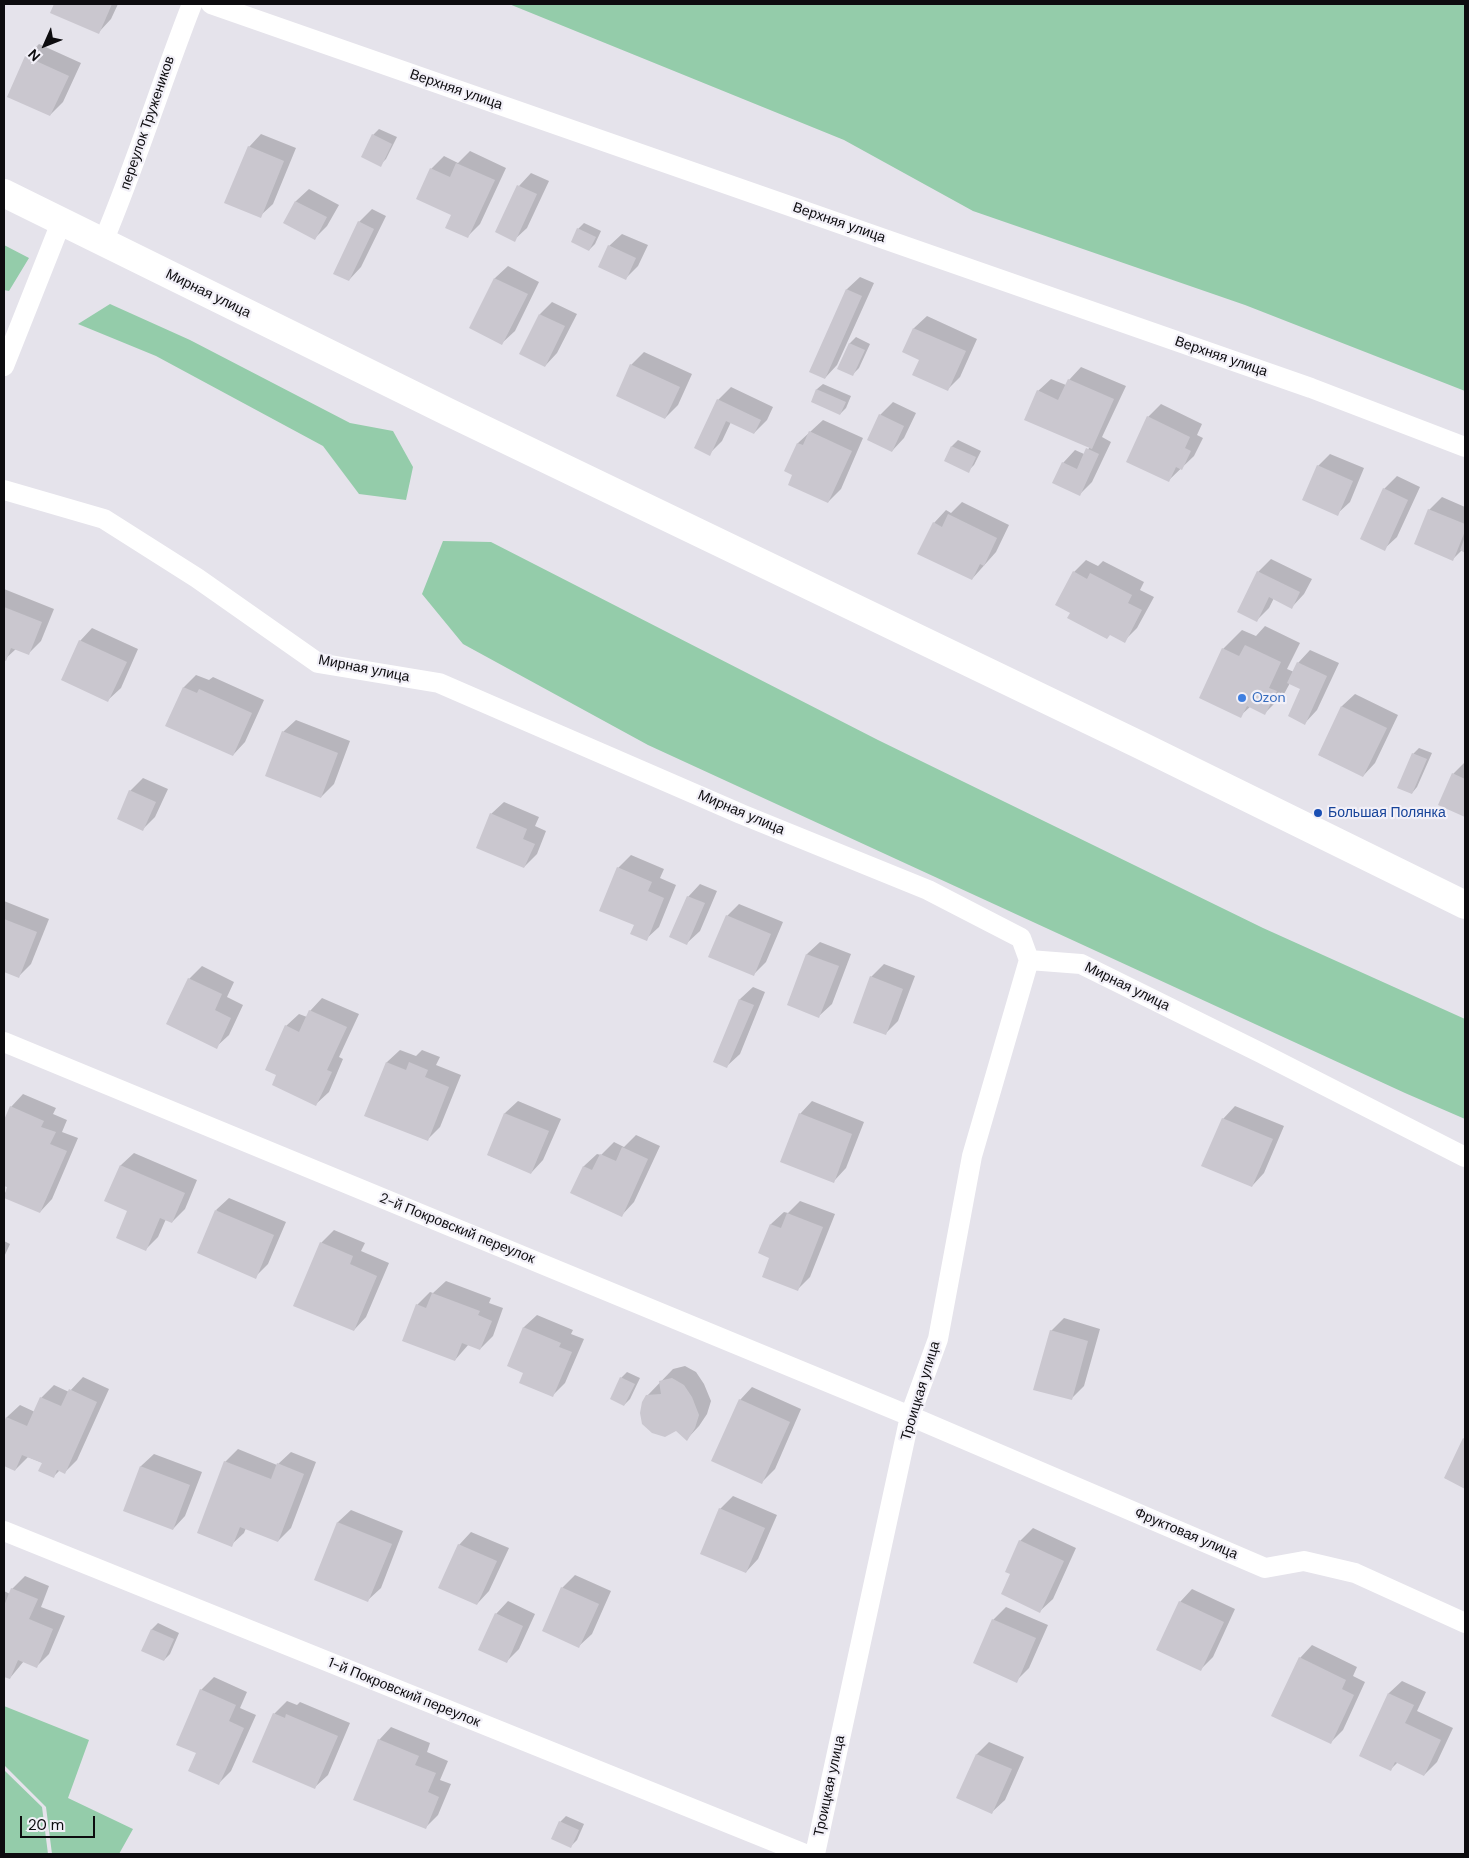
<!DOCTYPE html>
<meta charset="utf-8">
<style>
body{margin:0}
#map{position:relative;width:1469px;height:1858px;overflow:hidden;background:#e5e3eb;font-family:"DM Sans",sans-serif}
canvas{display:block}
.frame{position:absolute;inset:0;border:5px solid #0d0c0f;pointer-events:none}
.north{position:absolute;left:20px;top:20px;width:50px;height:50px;-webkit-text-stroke:4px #f2f0f8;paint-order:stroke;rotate:226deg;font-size:14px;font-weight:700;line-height:20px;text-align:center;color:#0d0c0f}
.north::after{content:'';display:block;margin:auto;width:18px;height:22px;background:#0d0c0f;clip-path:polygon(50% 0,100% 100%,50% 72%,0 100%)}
.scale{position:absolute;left:20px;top:1816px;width:75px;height:22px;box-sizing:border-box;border:2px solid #0d0c0f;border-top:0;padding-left:6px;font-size:15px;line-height:18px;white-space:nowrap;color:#0d0c0f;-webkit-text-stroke:4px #f2f0f8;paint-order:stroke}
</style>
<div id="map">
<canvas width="1469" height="1858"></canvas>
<div class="frame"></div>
<div class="north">N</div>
<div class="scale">20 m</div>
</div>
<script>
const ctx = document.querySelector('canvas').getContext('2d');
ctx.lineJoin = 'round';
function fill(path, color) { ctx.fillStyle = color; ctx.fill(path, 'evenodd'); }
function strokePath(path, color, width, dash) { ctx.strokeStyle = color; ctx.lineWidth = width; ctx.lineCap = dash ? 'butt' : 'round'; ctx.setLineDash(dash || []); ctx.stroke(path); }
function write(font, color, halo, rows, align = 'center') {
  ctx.font = font + ' "DM Sans",sans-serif'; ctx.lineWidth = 4.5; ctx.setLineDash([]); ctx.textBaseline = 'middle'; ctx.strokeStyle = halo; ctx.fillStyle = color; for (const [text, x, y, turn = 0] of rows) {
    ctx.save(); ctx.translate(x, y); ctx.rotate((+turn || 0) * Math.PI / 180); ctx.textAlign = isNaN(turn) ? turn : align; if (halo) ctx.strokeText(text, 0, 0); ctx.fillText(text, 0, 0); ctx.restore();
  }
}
fill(new Path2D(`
 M509 4H1465V391L1245 305 973 211 844 140Z
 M4 245 29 258 9 291 4 290Z
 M110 304 190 340 350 423 393 431 413 467 406 500 359 494 323 446 156 356 78 324Z
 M443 541 491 542 878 740 1263 928 1465 1019V1119L1405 1093 648 745 463 644 422 594Z
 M4 1706 89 1740 68 1798 133 1829 119 1854H52L46 1807 4 1765Z
 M4 1770 42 1807 48 1854H4Z`), '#94ccaa');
fill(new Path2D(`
 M55 4H118L111 19 99 32 52 12Z
 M39 44 81 63 63 102 50 115 8 96 26 57Z
 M379 129 397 137 386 159 380 165 373 135Z
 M261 134 296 148 273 204 260 216 249 147Z
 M470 151 506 168 480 224 467 237 453 215 431 169 444 156 458 163Z
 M531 173 549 181 527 228 514 240 497 232 519 186Z
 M309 189 339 205 327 226 315 238 285 222 296 201Z
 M372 209 386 216 361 267 349 280 359 222Z
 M584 223 601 231 595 244 589 250 578 229Z
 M622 234 648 245 638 266 626 278 609 246Z
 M508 266 539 282 515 331 502 343 471 327 495 278Z
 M860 277 874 283 837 365 825 378 811 371 847 289Z
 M552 302 577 314 557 353 545 366 540 314Z
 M927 316 977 339 960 377 947 390 921 359 904 351 914 328Z
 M856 337 870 344 859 368 853 374 839 368 850 343Z
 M644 352 692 374 678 405 665 418 617 395 631 365Z
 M1081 367 1126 386 1102 437 1111 442 1092 482 1080 494 1063 463 1075 450 1084 454 1090 447 1038 391 1051 379 1066 385 1069 380Z
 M823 384 851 396 846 408 840 414 812 401 817 389Z
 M731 387 773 407 767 420 754 433 731 422 722 441 709 454 718 400Z
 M893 402 916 413 904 438 892 451 880 415Z
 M1161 404 1202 424 1197 435 1203 438 1194 456 1168 481 1148 417Z
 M823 420 863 438 841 489 828 502 794 474 785 471 798 443Z
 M958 440 981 451 974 465 968 471 945 460 952 446Z
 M1330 454 1364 468 1350 502 1337 514 1318 466Z
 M1397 476 1420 487 1397 537 1384 549V489Z
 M1442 497 1465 507V551L1462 550 1453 559 1429 510Z
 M962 502 1009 525 996 552 972 579 934 523 946 510 951 513Z
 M1271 559 1312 579 1304 594 1292 607 1274 598 1269 608 1257 620 1258 572Z
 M1086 560 1098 566 1103 561 1144 582 1140 590 1154 597 1137 628 1124 641 1071 612 1074 572Z
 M4 589 54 609 41 641 28 654 16 649 5 659 4 658Z
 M1265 626 1300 643 1287 669 1294 672 1298 663 1310 650 1339 663 1317 710 1305 723 1302 689 1290 683 1284 694 1265 713 1251 706 1240 716 1223 649 1242 630 1256 636Z
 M92 628 138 649 121 688 108 700 80 641Z
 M196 675 209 680 213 677 264 700 245 742 233 755 167 726 184 687Z
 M1355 694 1398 715 1375 763 1363 776 1319 755 1342 706Z
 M296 720 350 741 334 784 321 797 283 732Z
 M1419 748 1432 753 1417 787 1412 793 1413 754Z
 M1465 762V816L1440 805 1453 774Z
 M143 778 168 789 155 817 143 829 130 791Z
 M504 802 539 817 535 826 546 831 537 854 524 867 491 814Z
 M631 855 664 869 660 878 676 885 659 927 646 939 618 868Z
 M700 884 717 891 700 931 687 943 688 897Z
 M4 901 49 919 31 964 18 977 4 971Z
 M739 904 783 922 766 962 753 975 727 916Z
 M820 942 851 954 832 1004 819 1016 788 1004 807 954Z
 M884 964 915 976 898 1021 885 1034 871 977Z
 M202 966 234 982 227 997 243 1005 229 1035 216 1047 189 979Z
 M753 987 765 992 740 1054 727 1066 715 1061 740 999Z
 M322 998 359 1014 339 1057 343 1059 329 1092 316 1104 278 1074 286 1026 299 1014 307 1017 310 1011Z
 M400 1050 416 1056 422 1050 440 1057 436 1065 461 1075 440 1127 427 1140 366 1115 387 1062Z
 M23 1094 56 1108 53 1114 67 1120 62 1132 78 1138 52 1199 40 1212 4 1196 8 1187 4 1185V1123L11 1107Z
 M518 1101 561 1119 543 1160 531 1173 488 1155 505 1113Z
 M812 1101 864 1122 846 1168 834 1181 800 1114Z
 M1235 1106 1284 1126 1264 1173 1252 1186 1223 1119Z
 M636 1135 660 1146 634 1202 622 1215 572 1192 584 1166 597 1154 601 1155 614 1142 624 1147Z
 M134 1153 197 1180 185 1209 172 1222 166 1219 158 1237 145 1250 129 1210 106 1201 121 1165Z
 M229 1198 286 1222 268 1264 255 1277 216 1210Z
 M800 1201 835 1214 810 1277 797 1290 771 1257 760 1253 771 1224 784 1212 788 1213Z
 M334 1230 365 1243 361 1251 389 1263 366 1317 354 1330 321 1243Z
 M4 1241 10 1244 4 1257Z
 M446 1281 491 1298 489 1303 503 1308 493 1336 480 1349 469 1344 455 1360 417 1305 430 1292 433 1293Z
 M537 1315 573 1330 571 1334 584 1339 565 1383 552 1396 525 1372 508 1365 524 1327Z
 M1064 1318 1100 1329 1084 1386 1071 1399 1051 1331Z
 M685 1366 696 1372 704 1384 711 1401 707 1414 699 1426 687 1439 647 1396 673 1369Z
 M627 1372 640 1378 630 1399 624 1405 621 1378Z
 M83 1377 109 1389 77 1460 65 1472 60 1470 54 1476 43 1463 28 1457 15 1470 4 1465V1425L7 1417 20 1405 35 1412 41 1398 54 1385 69 1392Z
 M752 1387 801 1409 775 1469 762 1482 740 1400Z
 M1465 1438V1487L1445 1478Z
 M238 1449 277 1465 291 1452 316 1462 291 1528 278 1541 246 1528 244 1533 231 1545 225 1462Z
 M154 1454 202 1472 185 1516 173 1529 125 1510 141 1466Z
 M733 1496 777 1515 758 1559 746 1572 720 1509Z
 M351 1510 403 1531 381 1588 368 1600 316 1579 338 1522Z
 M1033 1528 1076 1548 1053 1599 1040 1611 1012 1573 1020 1541Z
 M471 1532 509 1548 489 1591 477 1604 459 1545Z
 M575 1575 611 1591 592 1634 579 1646 562 1588Z
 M25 1576 49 1586 41 1607 65 1616 49 1654 37 1666 24 1661 10 1678 4 1675V1591L10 1594 12 1589Z
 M1192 1589 1235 1609 1213 1657 1200 1670 1180 1602Z
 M508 1601 535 1614 519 1649 507 1661 496 1614Z
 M1006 1607 1048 1625 1029 1668 1016 1681 993 1620Z
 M158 1623 179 1633 170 1654 164 1660 143 1650 152 1629Z
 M1312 1645 1357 1667 1353 1676 1365 1682 1343 1730 1330 1743 1300 1658Z
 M214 1677 247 1692 240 1708 256 1715 231 1771 219 1783 197 1753 201 1690Z
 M1402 1681 1426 1692 1417 1711 1453 1728 1437 1762 1424 1775 1398 1762 1391 1769 1360 1755 1389 1693Z
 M287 1701 297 1705 300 1702 350 1723 328 1775 315 1787 274 1714Z
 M391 1727 430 1743 427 1752 448 1761 440 1780 451 1784 438 1815 426 1827 379 1740Z
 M989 1742 1024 1757 1005 1800 992 1812 958 1797 977 1754Z
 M566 1816 584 1824 577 1840 571 1846 560 1822Z`), '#0003');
fill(new Path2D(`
 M54 4H112L99 34 50 13Z
 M25 56 69 76 50 116 7 97Z
 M372 134 392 144 381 167 361 157Z
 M248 146 284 161 261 218 224 203Z
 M456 163 495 180 468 238 445 228 451 215 416 199 430 168 450 177Z
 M517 185 537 194 515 242 495 232Z
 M295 201 327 217 315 240 283 223Z
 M358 221 374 229 349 281 333 274Z
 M577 228 596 237 589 251 571 242Z
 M608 245 636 258 626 280 598 267Z
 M494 278 528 294 502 345 469 328Z
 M846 289 862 296 825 379 809 372Z
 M539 314 565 326 545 367 519 354Z
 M913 328 966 351 948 391 912 375 919 360 902 352Z
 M849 343 865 350 853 376 837 369Z
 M630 364 680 387 665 419 616 396Z
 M1068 379 1114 399 1092 449 1024 420 1037 390 1058 400Z
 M816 389 846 402 840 415 811 402Z
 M717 399 761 420 754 434 726 421 710 456 694 448Z
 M879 414 904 426 892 452 867 440Z
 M1147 416 1190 437 1185 448 1191 451 1182 470 1176 467 1169 482 1126 462Z
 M809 431 852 451 828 503 788 485 792 475 784 471 797 443 803 445Z
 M951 446 976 457 969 473 944 461Z
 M1086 448 1099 454 1080 496 1052 483 1062 462 1077 469Z
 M1317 465 1353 481 1338 516 1302 500Z
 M1383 488 1408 500 1385 551 1360 539Z
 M1428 509 1465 524V531L1453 561 1414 544Z
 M948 514 997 538 984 566 980 564 972 580 917 554 933 522 942 527Z
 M1465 537V553L1460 550Z
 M1073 571 1087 579 1090 573 1132 595 1128 603 1142 610 1125 643 1110 635 1107 639 1067 618 1070 613 1055 605Z
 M1257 571 1300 592 1292 609 1269 597 1257 622 1237 612Z
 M4 607 42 622 29 655 11 648 6 661 4 660Z
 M79 640 127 662 108 702 61 680Z
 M1245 645 1281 662 1269 688 1277 691 1265 715 1247 706 1241 718 1199 698 1222 648 1239 656Z
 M1297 662 1327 676 1305 725 1288 716 1300 689 1287 683Z
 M183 687 197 693 199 689 252 713 233 756 165 726Z
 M1341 706 1387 728 1363 777 1318 755Z
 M282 731 338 753 321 798 265 776Z
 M1412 753 1427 759 1412 794 1397 788Z
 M1452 773 1465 779V817L1438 805Z
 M129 790 156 802 143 831 117 819Z
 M490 813 527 829 523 839 535 844 524 868 476 848Z
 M617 867 652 882 648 891 664 898 647 941 630 934 634 925 599 911Z
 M687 896 705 903 687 945 669 937Z
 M726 915 771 934 754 976 708 957Z
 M4 919 37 932 19 978 4 972Z
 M806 954 839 966 819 1018 787 1005Z
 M870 976 903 989 886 1035 853 1023Z
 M188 978 222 994 215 1010 231 1018 217 1049 166 1024Z
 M739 999 754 1005 727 1068 713 1062Z
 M309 1010 347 1027 327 1070 332 1072 316 1106 272 1085 276 1075 265 1070 285 1025 299 1032Z
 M386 1062 406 1070 409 1062 428 1070 425 1077 449 1087 428 1141 364 1116Z
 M10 1106 44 1121 41 1127 56 1132 50 1144 67 1151 40 1213 4 1198 7 1187 4 1186V1120Z
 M504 1113 549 1131 531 1174 487 1155Z
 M799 1113 852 1134 834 1183 780 1162Z
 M1222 1118 1273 1139 1252 1187 1201 1166Z
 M622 1147 648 1159 622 1217 570 1193 583 1166 592 1170 600 1154 616 1161Z
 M120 1165 185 1193 172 1223 160 1218 146 1251 116 1238 127 1211 104 1201Z
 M215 1210 274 1235 256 1279 197 1253Z
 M787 1213 823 1227 798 1291 762 1277 769 1258 758 1253 770 1224 781 1228Z
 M320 1242 353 1256 350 1264 377 1276 354 1331 293 1306Z
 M432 1293 480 1311 478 1315 492 1321 480 1350 462 1343 455 1361 402 1341 416 1304 426 1308Z
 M523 1327 561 1343 559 1347 572 1352 553 1397 519 1383 523 1373 507 1366Z
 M1050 1330 1088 1341 1072 1400 1033 1390Z
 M620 1377 635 1384 624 1406 610 1399Z
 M672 1378 684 1385 692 1397 699 1415 695 1428 687 1441 676 1431 665 1437 652 1433 642 1424 640 1413 642 1402 646 1395 661 1394 659 1381Z
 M69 1389 97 1402 65 1474 57 1470 54 1478 38 1471 42 1463 22 1455 15 1471 4 1466V1422L6 1417 27 1426 40 1397 61 1406Z
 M739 1399 790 1422 762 1484 711 1461Z
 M1463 1438 1465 1439V1489L1444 1478Z
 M224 1461 271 1479 277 1463 304 1474 278 1542 240 1527 232 1547 197 1533Z
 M140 1466 190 1485 173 1530 123 1511Z
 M719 1508 765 1528 746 1573 700 1554Z
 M337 1522 392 1544 368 1602 314 1580Z
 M1019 1540 1064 1561 1040 1613 1001 1594 1010 1574 1005 1572Z
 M458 1544 497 1561 477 1605 438 1588Z
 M561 1587 599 1604 579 1648 542 1631Z
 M11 1588 38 1599 29 1619 53 1629 37 1668 18 1660 10 1679 4 1677V1606Z
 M1179 1601 1224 1622 1201 1671 1156 1650Z
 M495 1613 523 1626 507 1663 478 1650Z
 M992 1619 1036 1638 1017 1683 973 1663Z
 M151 1629 174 1639 164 1661 141 1651Z
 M1299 1657 1346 1680 1342 1689 1354 1695 1331 1744 1271 1716Z
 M200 1689 236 1705 229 1721 244 1728 219 1785 188 1771 196 1753 176 1745Z
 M1388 1693 1414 1705 1405 1723 1441 1740 1424 1776 1395 1762 1391 1771 1359 1756Z
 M273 1713 285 1718 286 1714 338 1736 315 1789 252 1762Z
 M378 1739 419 1756 415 1765 436 1773 428 1792 439 1797 426 1829 353 1800Z
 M976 1754 1012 1769 992 1814 956 1798Z
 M559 1821 579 1830 571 1848 551 1839Z`), '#cac7cf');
strokePath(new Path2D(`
 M211 4 1311 388 1465 447
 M103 242C136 164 161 83 192 4
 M4 366 62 220
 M4 490 104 519 197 578 318 663 439 683 741 814 928 890 1021 938 1029 960 1081 964 1261 1053 1465 1157
 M4 1042 910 1416 1265 1568 1304 1561 1355 1573 1465 1623
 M4 1531 805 1854
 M815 1854 910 1416 938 1339 972 1156 1029 960`), '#fff', 20);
strokePath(new Path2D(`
 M4 193 448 412 1140 745 1465 905`), '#fff', 28);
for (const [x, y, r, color] of [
 [1242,698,5,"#3f7fe0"],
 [1318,813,5,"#1a4fb4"]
]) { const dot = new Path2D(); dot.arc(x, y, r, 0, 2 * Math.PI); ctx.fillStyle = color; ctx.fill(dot); strokePath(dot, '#f2f0f8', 2); }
write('14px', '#0d0c0f', '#f2f0f8', [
 ["Верхняя улица",456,90,19],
 ["переулок Тружеников",148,123,-71],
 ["Верхняя улица",839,223,19],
 ["Мирная улица",208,294,26],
 ["Верхняя улица",1221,357,19],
 ["Мирная улица",364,669,11],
 ["Мирная улица",741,813,23],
 ["Мирная улица",1127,987,26],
 ["2-й Покровский переулок",457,1229,22],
 ["Троицкая улица",921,1391,-73],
 ["Фруктовая улица",1186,1534,23],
 ["1-й Покровский переулок",404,1693,22],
 ["Троицкая улица",830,1786,-78]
]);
write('14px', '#366cbe', '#f2f0f8', [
 ["Ozon",1252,698]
], 'left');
write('14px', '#164399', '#f2f0f8', [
 ["Большая Полянка",1328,813]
], 'left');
</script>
